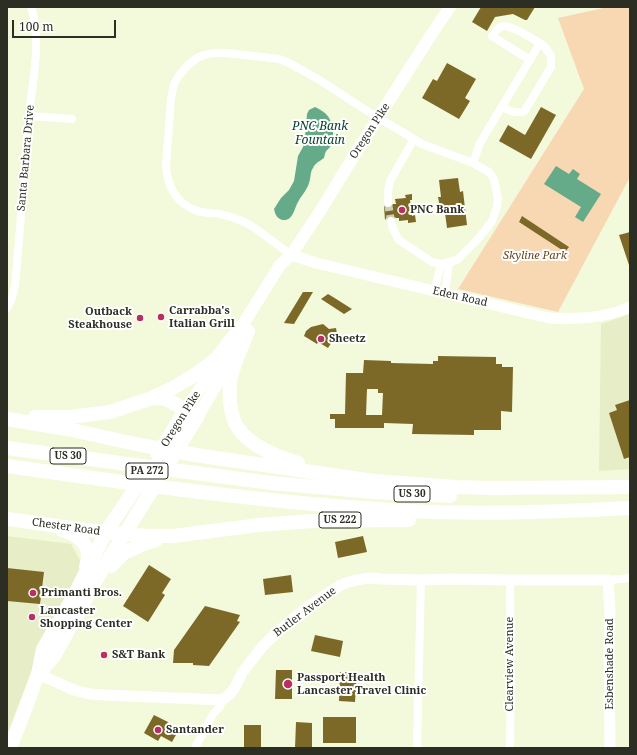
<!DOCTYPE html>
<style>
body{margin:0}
#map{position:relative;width:637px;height:755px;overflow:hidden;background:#f3f9db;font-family:"Noto Serif",serif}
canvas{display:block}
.frame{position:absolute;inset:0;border:8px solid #2c2e23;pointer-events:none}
.scale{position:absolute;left:12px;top:20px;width:104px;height:18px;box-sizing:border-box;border:2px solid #2c2e23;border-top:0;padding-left:5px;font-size:12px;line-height:14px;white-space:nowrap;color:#2c2e23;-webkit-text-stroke:3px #fff;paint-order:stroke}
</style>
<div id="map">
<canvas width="637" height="755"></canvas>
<div class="frame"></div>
<div class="scale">100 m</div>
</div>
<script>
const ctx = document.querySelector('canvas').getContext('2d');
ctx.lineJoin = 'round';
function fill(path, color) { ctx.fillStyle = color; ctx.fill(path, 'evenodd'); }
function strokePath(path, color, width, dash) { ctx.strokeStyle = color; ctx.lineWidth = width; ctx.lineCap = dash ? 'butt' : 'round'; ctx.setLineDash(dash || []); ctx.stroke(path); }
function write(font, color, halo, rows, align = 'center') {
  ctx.font = font + ' "Noto Serif",serif'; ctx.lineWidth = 4; ctx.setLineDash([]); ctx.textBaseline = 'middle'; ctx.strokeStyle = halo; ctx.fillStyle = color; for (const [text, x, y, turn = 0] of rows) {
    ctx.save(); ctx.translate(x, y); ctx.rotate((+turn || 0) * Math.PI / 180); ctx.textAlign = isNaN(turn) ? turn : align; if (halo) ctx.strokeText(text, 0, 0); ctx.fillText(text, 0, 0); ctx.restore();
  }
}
fill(new Path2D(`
 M630 314V469L599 471 601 324Z
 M7 536 71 544 82 564 32 670 7 734Z`), '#e6edc7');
fill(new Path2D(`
 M608 7H630V177L558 312 458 289 584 89 558 18Z`), '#f8d8b3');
fill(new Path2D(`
 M315 107C319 109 323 111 326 114 334 122 335 137 330 147 326 152 326 149 324 158 320 161 315 163 313 168 310 172 311 178 309 183 307 190 301 196 298 202 294 209 293 221 283 220 277 219 275 214 274 209L281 198 289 190 294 181 298 156 303 147 305 137 307 114 309 110Z
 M556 166 569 174 573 169 580 174 577 179 601 194 583 222 575 217 581 207 544 184Z`), '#65ab89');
fill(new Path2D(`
 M481 7H535L527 20H525L513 14 495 17 487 31 472 22Z
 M447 63 476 79 465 98 470 101 459 119 422 98 433 79 437 81Z
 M541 107 556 115 531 159 499 141 508 125 525 135Z
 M458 178 460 192 463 191 467 225 447 228 445 213H441L438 197H441L439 180Z
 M412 194V200H410L412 216 415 215 416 222 408 223V220L399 221V218H396L392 216 387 217 385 220 384 206 388 208H390L393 204H396L395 199 406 198 405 195Z
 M522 216 569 247 565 252 519 222Z
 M630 232V265H629L619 235Z
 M303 292H313L294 324 284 323Z
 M328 294 333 297 352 309 344 314 321 299Z
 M323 324 329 329 336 328 337 334 328 348 318 342 317 344 304 336 306 331 311 327Z
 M438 356 496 357V364H502V367H513L512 412 501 411V430H474V435L412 434 413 424 384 423V428H335V419H330V414H345L346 373H363L364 360 391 361V363L433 364V361H438ZM367 389H378V393H383L382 415H366Z
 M630 400V457L624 459 609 413 617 410 615 405Z
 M363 536 367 552 338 558 335 542Z
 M149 565 171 579 162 593 165 595 148 622 123 606Z
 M7 568 44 572 40 604 7 601Z
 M291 575 293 592 265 595 263 579Z
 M205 606 240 615 237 621 240 622 209 666 193 665V663H173L174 650Z
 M315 635 343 641 340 657 311 651Z
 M276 670H292V699H275Z
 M340 672H357L355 702 339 701Z
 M154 715 168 722 165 727 177 733 172 742 161 736 158 741 144 733Z
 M323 717H356V743H323Z
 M296 722 312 723V748H295Z
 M244 725H261V748H244Z`), '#7c6928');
strokePath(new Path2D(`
 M388 203 391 221`), '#cbd0b6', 8, [8, 4]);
strokePath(new Path2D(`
 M502 106C511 112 513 113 524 112L551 67V56L545 47 540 43
 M29 116 72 119
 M473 163 480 143 540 43C533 39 511 25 504 26 499 26 495 32 492 36L530 60
 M388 203V192L390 181 414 139
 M291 255C282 248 273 241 264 235 259 231 254 227 248 224 239 219 229 216 219 214 211 213 202 213 195 210 176 203 167 185 166 166L171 98 174 84 180 74 188 65 197 58 204 55 214 53H226L263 57 279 59 289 63 318 79 378 118 399 130 422 144 473 163 489 172 494 179 498 198 497 207 492 221 483 233 475 242 457 260 441 264 432 262 399 240 393 229 391 221
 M434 291 441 264
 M445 294 449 263
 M7 308 12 298 15 285C20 232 24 178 28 125 31 87 43 43 31 7
 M510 580 511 682 510 748
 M608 580 630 578
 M195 748 213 714 220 707 222 700
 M417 748 421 580`), '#fff', 8);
strokePath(new Path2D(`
 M291 255 316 263 549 318C568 319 589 319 609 314 616 313 623 310 630 307
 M38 674 74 690 90 694 104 695 222 700 229 695 234 689 242 673 262 647 275 634 305 609 331 591 343 584 356 580 370 578 381 579 421 580 451 579 510 580H608L610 611 609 645 610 748`), '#fff', 11);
strokePath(new Path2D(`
 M237 334 280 265 291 255 321 210 355 154 431 35 450 7
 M186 409 221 357
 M198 416 234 355`), '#fff', 12);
strokePath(new Path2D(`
 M248 331C242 348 232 366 230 383 229 389 230 396 230 402 231 411 233 421 238 428 250 446 278 457 298 463
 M149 399 160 398 168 400 198 416 171 459
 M35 417H70L110 412 149 399 173 388 196 374 216 359 241 327
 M7 419 67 429 140 445 202 456 374 481 456 487 491 488 630 487
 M7 448 271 483 373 492 450 496
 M158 455 186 409
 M7 466C141 485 275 504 410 511 483 515 557 512 630 508
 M7 519C62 526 117 537 173 536L259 525 313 521 409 520
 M62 530C73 533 88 541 88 555 88 559 87 563 86 567
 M111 566 124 553 146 543 156 540
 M39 673 54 656 99 575 158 480
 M10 748 23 715 38 674 43 649 76 592 106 532 143 477`), '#fff', 14);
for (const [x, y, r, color] of [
 [402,210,4,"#ba2e62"],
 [161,317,4,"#ba2e62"],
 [140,318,4,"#ba2e62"],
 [321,339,4,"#ba2e62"],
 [33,593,4,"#ba2e62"],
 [32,617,4,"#ba2e62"],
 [104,655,4,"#ba2e62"],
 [288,684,5,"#ba2e62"],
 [158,730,4,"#ba2e62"]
]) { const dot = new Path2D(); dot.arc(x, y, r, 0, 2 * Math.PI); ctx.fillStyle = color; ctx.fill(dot); strokePath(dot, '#fff', 1.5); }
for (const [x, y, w] of [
 [68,456,36],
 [147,471,42],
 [412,494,36],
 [340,520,42]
]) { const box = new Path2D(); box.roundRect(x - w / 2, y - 8, w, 16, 3); ctx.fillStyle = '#fff'; ctx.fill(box); strokePath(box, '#2c2e23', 1); }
write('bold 10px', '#2c2e23', null, [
 ["US 30",68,456],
 ["PA 272",147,471],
 ["US 30",412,494],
 ["US 222",340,520]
]);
write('11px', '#2c2e23', '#fff', [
 ["Oregon Pike",370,131,-57],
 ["Santa Barbara Drive",26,158,-85],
 ["Eden Road",460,297,13],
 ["Oregon Pike",181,419,-58],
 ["Chester Road",66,527,8],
 ["Butler Avenue",305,612,-37],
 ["Clearview Avenue",510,664,-90],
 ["Esbenshade Road",610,664,-90]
]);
write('bold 11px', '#2c2e23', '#fff', [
 ["PNC Bank",410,210],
 ["Carrabba's",169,311],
 ["Italian Grill",169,324],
 ["Outback",132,312,"right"],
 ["Steakhouse",132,325,"right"],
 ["Sheetz",329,339],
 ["Primanti Bros.",41,593],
 ["Lancaster",40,611],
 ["Shopping Center",40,624],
 ["S&T Bank",112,655],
 ["Passport Health",297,678],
 ["Lancaster Travel Clinic",297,691],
 ["Santander",166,730]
], 'left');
write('italic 11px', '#66471e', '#fff', [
 ["Skyline Park",535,256]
]);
write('italic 12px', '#06412b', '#fff', [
 ["PNC Bank",320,127],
 ["Fountain",320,141]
]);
</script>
